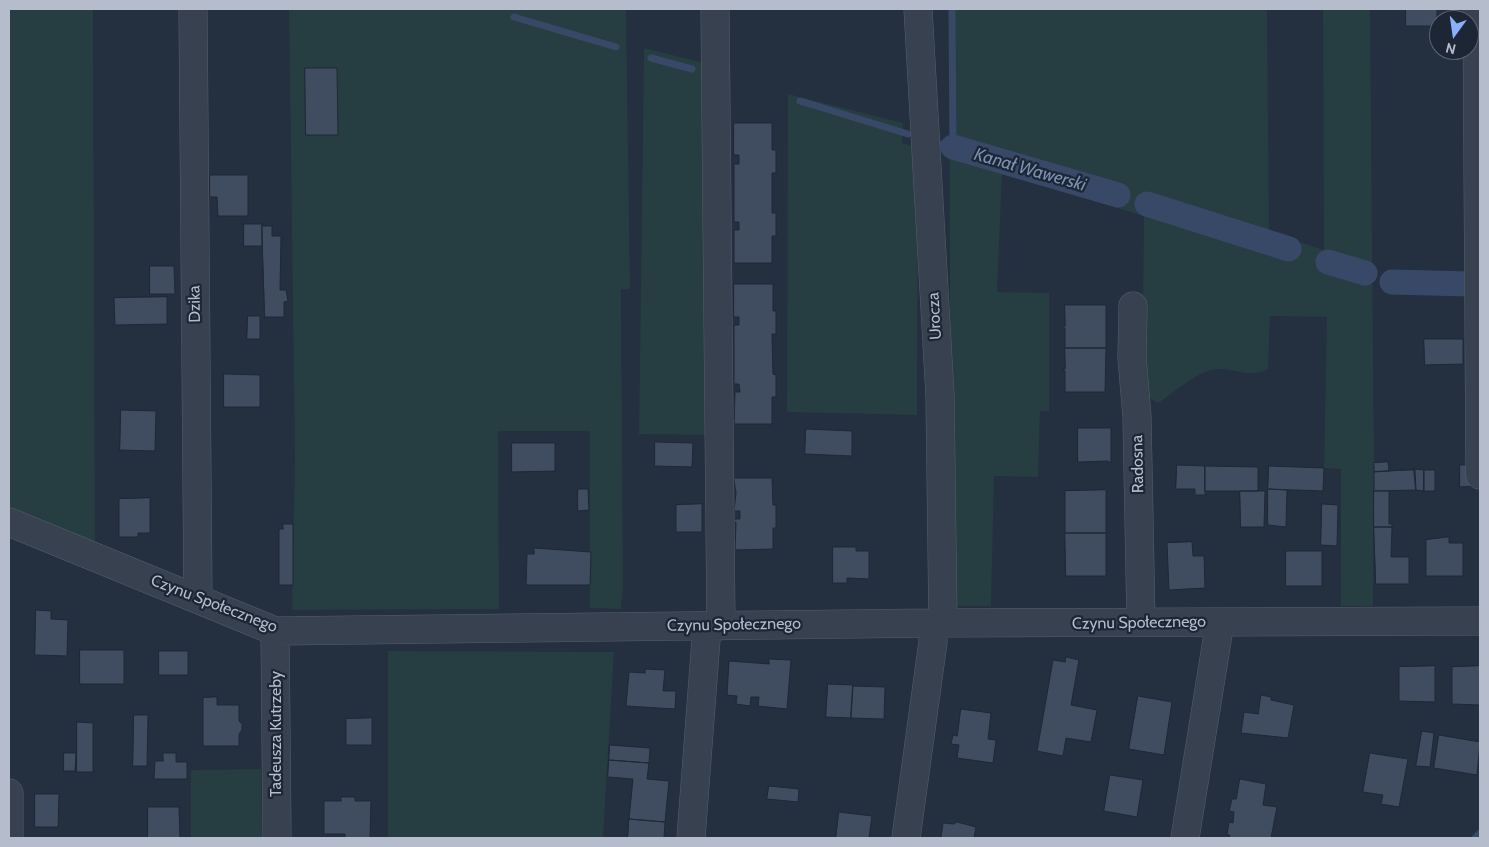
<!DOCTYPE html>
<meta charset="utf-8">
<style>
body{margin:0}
#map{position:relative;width:1489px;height:847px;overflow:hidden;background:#242f40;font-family:Cabin,sans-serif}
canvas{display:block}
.frame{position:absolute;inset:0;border:10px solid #b5bccb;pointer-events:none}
.north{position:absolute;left:1429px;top:10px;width:50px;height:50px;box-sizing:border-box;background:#1d2635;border:1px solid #5a6271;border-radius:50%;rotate:194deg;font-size:14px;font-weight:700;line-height:20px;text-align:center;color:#b5bccb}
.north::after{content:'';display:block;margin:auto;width:18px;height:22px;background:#89b0fb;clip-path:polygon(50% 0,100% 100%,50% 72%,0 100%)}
</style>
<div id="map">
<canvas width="1489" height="847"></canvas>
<div class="frame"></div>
<div class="north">N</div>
</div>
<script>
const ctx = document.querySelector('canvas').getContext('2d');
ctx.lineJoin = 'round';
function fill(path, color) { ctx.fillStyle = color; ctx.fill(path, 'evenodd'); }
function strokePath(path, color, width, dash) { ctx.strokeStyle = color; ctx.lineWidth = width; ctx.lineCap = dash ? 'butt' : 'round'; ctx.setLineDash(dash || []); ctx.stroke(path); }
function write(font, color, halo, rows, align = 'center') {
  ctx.font = font + ' Cabin,sans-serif'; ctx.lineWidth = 4.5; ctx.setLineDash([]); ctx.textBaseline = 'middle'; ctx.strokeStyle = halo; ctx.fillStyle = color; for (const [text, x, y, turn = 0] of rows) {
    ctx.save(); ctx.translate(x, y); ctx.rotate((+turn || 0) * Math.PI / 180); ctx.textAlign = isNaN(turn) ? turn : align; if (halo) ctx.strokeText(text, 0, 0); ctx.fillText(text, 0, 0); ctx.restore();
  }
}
fill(new Path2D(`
 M9 9H93L95 545 10 511Z
 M289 9H626L630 289H621L623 587 621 609 590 608V431H498L499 609 292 610 295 457Z
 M949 9H1267L1269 232 1324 250 1323 9H1370L1374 463 1373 606H1341V469L1324 468 1327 317 1270 316 1268 369C1245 380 1232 365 1211 370 1195 374 1172 394 1158 403L1142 394 1144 216 1002 174 997 292 1049 293V411H1040L1038 477 994 476 991 606H951Z
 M644 48 709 64 708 435 639 434Z
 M788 94 903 123 902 143 918 148 917 415 787 412Z
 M388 651 614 652 603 838H388Z
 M261 769 262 838H191V770Z`), '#263d41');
strokePath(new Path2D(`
 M514 17 616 47
 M651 58 692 69
 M800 101 908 134
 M942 144 953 147 952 9
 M1475 838 1480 833`), '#384968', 7);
strokePath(new Path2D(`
 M953 147 1118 195
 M1147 204 1289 249
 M1328 262 1365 273
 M1392 282 1469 284`), '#384968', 25);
const building = new Path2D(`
 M1406 9H1437V26H1406Z
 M305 68H337L338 135H306Z
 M734 123H772V150H776V173H772V213H776V236H772V263H734V230H739V222H734V164H739V155H734Z
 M210 175H248V216H218L217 197H210Z
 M244 224H262V246H244Z
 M262 226H272V236H281L280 290H286L288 301 284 302V317H265Z
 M150 266H174L175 294H150Z
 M734 284H773V311H776V334H772L773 374 776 375V397H772V424H734L735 392H740L739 384H734V325H739V317H734Z
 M167 297V324L115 325 114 298Z
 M1065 305H1106V348H1065V328H1062L1065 326Z
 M248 316H260V339H247Z
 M1424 339H1463V364L1425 365Z
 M1065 348H1106L1105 392H1065V371L1062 370 1065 369Z
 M224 374 260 375V407H224Z
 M121 410 156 411 155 451 120 450Z
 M1078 428H1111V463L1108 461 1078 462Z
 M806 429 852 431V456L805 454Z
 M655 442 693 443 692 467 655 466Z
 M512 443H555V471L512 472Z
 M1388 462 1389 471 1374 472V463Z
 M1177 465 1205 466V495H1195V489H1176Z
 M1460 465H1475V486L1460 487Z
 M1205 466 1258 467V491H1205Z
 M1269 466 1324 468 1323 491 1268 489Z
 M1414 469 1424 470V491L1416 490Z
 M1415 470 1416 490 1374 491V472Z
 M1424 470H1435V491H1424Z
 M734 478H772L773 505H776V528H773V549L735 550 736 522H734V519H740V511H734L736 493Z
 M578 489H588L589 510 578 511Z
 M1268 489 1287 490 1286 527 1268 525Z
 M1106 490V533H1065V491Z
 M1240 491H1265L1264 527H1241Z
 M1374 491H1389V524H1392V527H1374Z
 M150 498V533H138V537H119V499Z
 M702 504V532H676V505Z
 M1322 504 1338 505 1337 546 1321 545Z
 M283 524H293V585H279V529H283Z
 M1374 527H1392L1391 557H1409V584H1376Z
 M1065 533H1106V576H1066Z
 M1449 537V543H1463V576H1426V540Z
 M1192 542 1193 556H1204L1205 588 1169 590 1167 543Z
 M833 547H856V551H869V579L847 578V583H833Z
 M534 548 591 552 590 585H526L527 554H534Z
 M1286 551H1322V586H1286Z
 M36 610 51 611V619L68 620 67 656 35 655Z
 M80 650H124V684H80Z
 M159 651H188V675H159Z
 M1066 657 1079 660 1071 705 1097 710 1091 742 1066 738 1063 756 1037 751 1053 660 1065 662Z
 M769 659 791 660 787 709 758 706 759 697H751L750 706 736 704 737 696 727 695 729 661 769 664Z
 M1435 666V702L1399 701V667Z
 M1480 666V705L1452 704V667Z
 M645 669 665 670 663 691H676L675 709 626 706 629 672 645 673Z
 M828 684 853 685 851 718 826 717Z
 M853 686 885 687 884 719 851 718Z
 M1261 695 1271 697V700L1294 705 1288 738 1241 733 1244 712 1258 714Z
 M1138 696 1172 702 1164 755 1129 749Z
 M217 697V705H239V721L242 724V730L239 734V746H203V698Z
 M961 709 991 713 988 739 996 740 993 763 957 758 959 745 951 744 953 735 957 736Z
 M134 715H148L147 766H133Z
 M372 718V745H346V719Z
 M77 722 93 723V772H77Z
 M1422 731 1434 733 1430 767 1416 766Z
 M1439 735 1480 742 1477 775 1434 768Z
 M610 745 650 748 649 763 609 760Z
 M64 753H76L75 771H64Z
 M163 753H176V762H187V779H154L155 761H163Z
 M1370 753 1408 759 1399 807 1381 804 1383 795 1363 792Z
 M609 760 649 763 647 779 669 781 665 822 629 819 633 779 608 777Z
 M1110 775 1143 780 1137 817 1104 811Z
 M1240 779 1266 784 1263 805 1277 807 1271 838H1229L1230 835H1227L1229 822 1233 823 1234 812 1229 811 1232 799H1236Z
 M769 786 799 789 798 802 767 799Z
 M35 794H59L58 827H35Z
 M341 797H355V801H371L370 838H345V834H324V801H341Z
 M148 807H179L180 838H148Z
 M839 812 872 816 869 838H836Z
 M629 819 665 822 664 838H628Z
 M957 822 976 827 974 838H941L943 823 954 824Z`);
fill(building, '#404d60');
strokePath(building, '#1f2837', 1);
const minor = new Path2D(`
 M193 9 198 599
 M715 9 721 626
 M918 9 940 396 943 624
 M1477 9 1480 475
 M1133 306 1132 358 1137 417 1141 622
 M9 522 275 631 932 623 1480 621
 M275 631 277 838
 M9 793V838
 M691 838 707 626
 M906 838 933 642 932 623
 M1185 838 1220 622`);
strokePath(minor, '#565f6e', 29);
strokePath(minor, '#384150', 28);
write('16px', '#b5bccb', '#1d2635', [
 ["Dzika",195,304,-91],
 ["Urocza",935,316,-93],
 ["Radosna",1138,464,-91],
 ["Czynu Społecznego",214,604,21],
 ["Czynu Społecznego",1139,623,-1],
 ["Czynu Społecznego",734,625,-1],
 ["Tadeusza Kutrzeby",276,734,-90]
]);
write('italic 18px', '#7c91b3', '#1d2635', [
 ["Kanał Wawerski",1030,170,16]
]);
</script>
